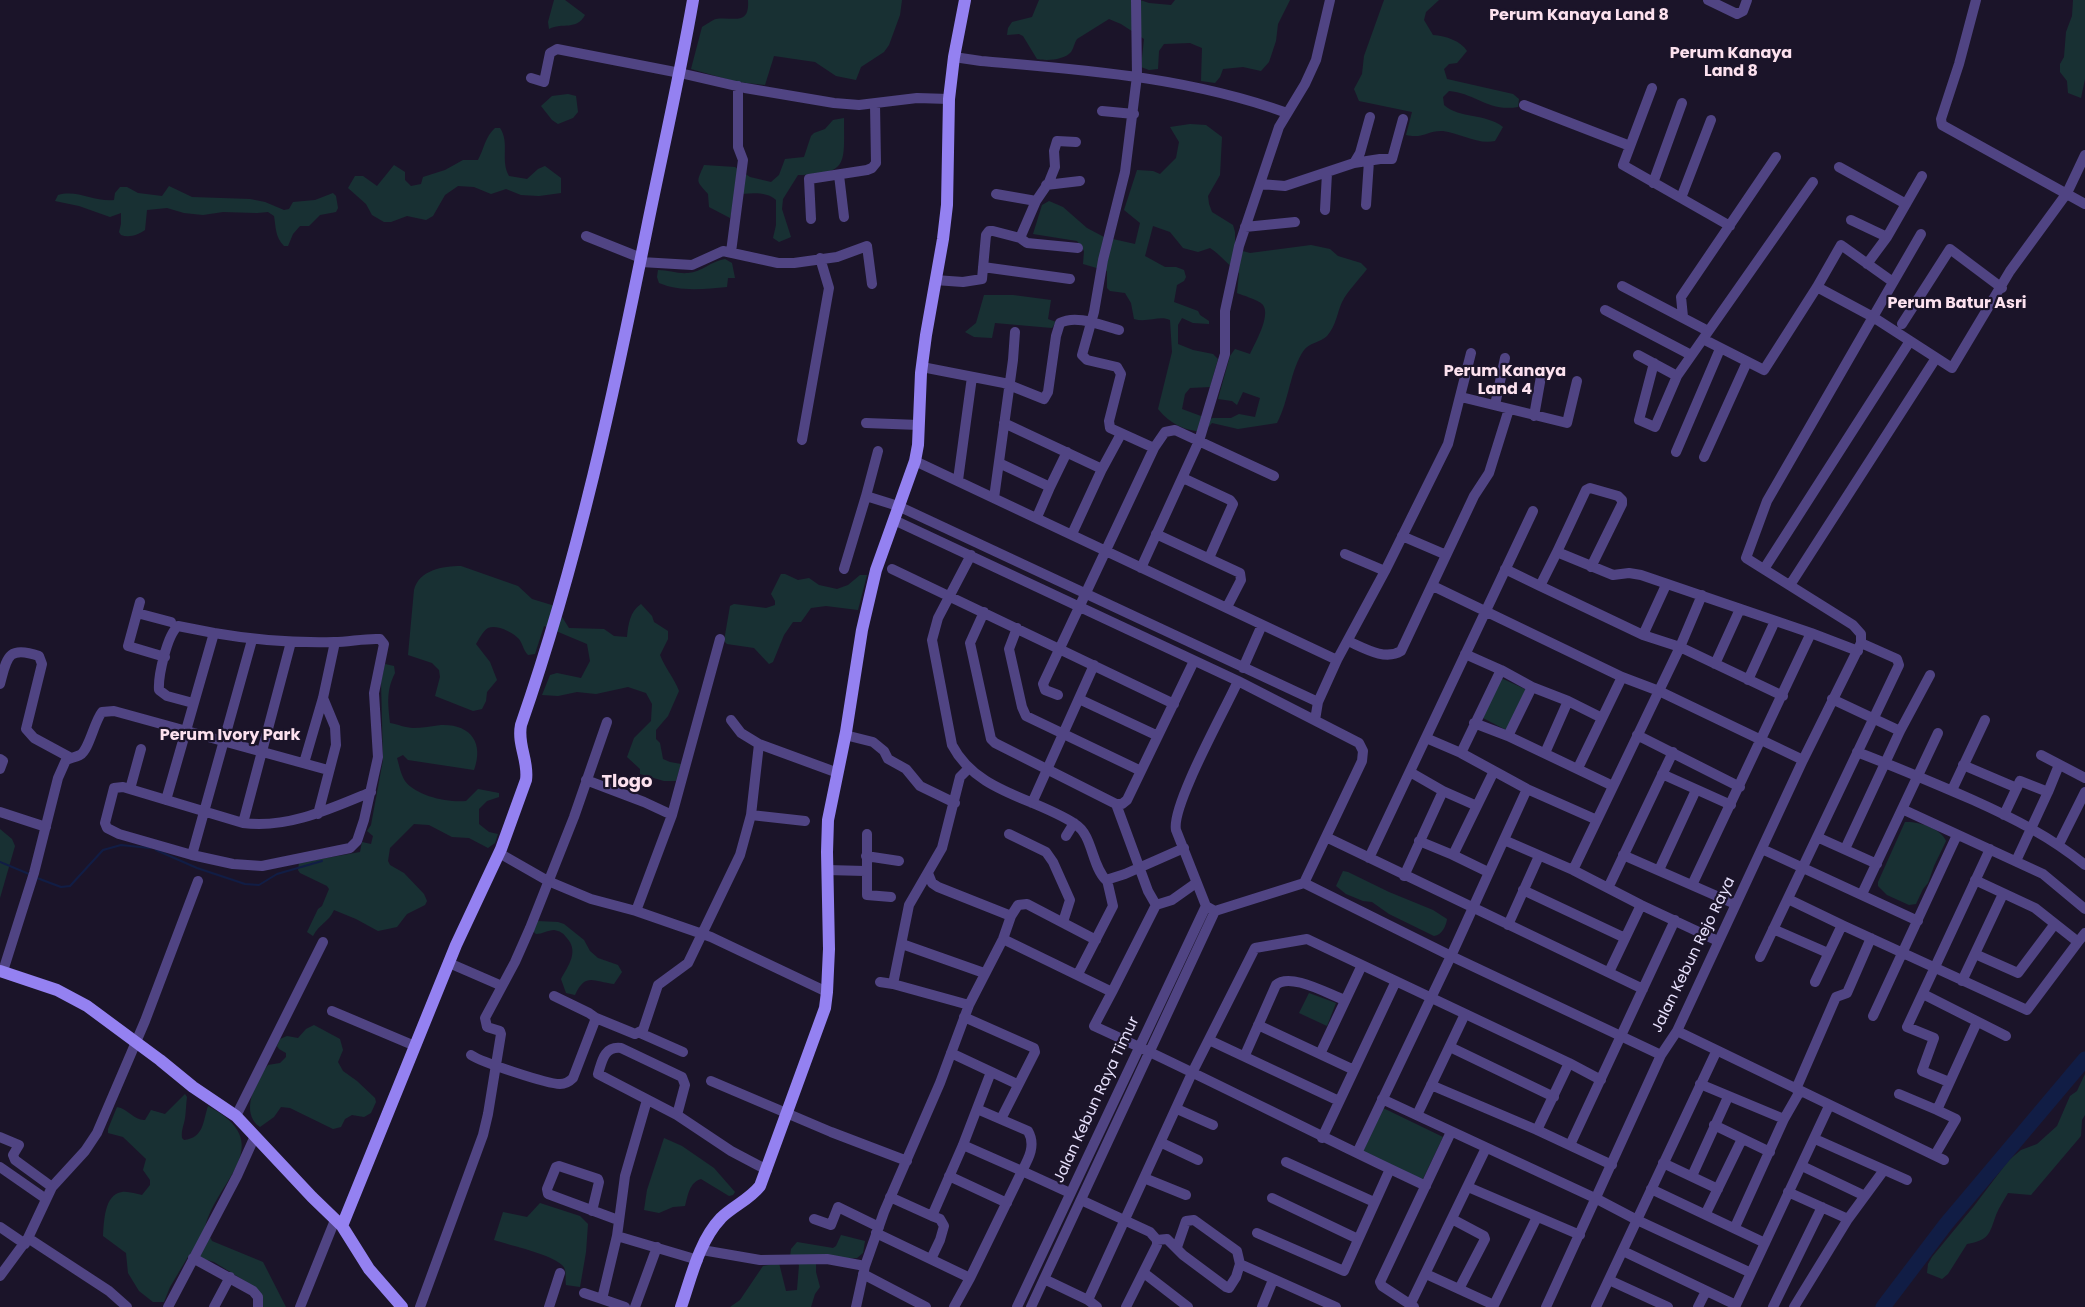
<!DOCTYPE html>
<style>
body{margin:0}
canvas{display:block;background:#1b1429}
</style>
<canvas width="2085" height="1307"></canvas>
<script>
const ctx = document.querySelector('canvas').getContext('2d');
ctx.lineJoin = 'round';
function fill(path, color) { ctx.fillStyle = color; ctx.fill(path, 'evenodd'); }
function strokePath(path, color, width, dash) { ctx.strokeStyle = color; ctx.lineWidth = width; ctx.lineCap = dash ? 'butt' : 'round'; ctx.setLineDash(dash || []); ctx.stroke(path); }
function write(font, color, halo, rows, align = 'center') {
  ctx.font = font + ' Poppins,sans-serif'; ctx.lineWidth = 4.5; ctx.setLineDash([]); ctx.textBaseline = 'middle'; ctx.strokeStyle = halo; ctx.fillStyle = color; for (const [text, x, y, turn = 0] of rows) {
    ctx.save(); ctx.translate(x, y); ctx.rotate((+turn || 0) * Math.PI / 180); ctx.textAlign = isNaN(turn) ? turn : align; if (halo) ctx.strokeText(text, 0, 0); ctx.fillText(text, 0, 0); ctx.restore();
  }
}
fill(new Path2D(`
 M554 0H565L585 15C576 31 563 22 549 29L548 22Z
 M748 0H902L900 15 889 45 884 52 861 67 856 80 836 76 815 62 774 56 765 85 737 82 691 69 702 27C706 25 712 20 716 19 732 16 750 27 748 0Z
 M1039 0H1140L1149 3 1171 5 1175 0H1290L1278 24 1276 41 1269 62 1261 71 1243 67 1223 69 1220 77 1215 83 1201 81 1202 48 1190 43 1164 44 1159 51 1158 69 1149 70 1141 67 1144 39 1121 24 1109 19 1077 39C1074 43 1074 48 1071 52 1064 60 1047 61 1037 59L1023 36 1019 34 1007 35 1008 28 1012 22 1032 17Z
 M1384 0H1439L1426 12 1424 20 1433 35C1446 36 1461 41 1467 51L1457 63 1449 64 1444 69 1447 79 1513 94 1519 99 1518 107C1488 112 1475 93 1449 91L1443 97 1444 105C1460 119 1485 113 1503 127L1495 141C1478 145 1460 133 1443 131 1428 130 1424 139 1406 135L1412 112 1359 101 1354 89 1362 74 1364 56Z
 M2073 0H2085V79L2081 98 2068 93 2067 81 2060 72V64L2064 57 2066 32 2072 16Z
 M568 94 576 96 578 112 573 118 558 124 552 120 541 106 552 96Z
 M844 118C844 164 849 174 798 175L783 199 782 209 791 237 779 242 773 238 776 225V200C767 191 748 193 736 195L730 218 709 207 708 194C696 180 696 183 704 165L735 167 750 177 771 182 779 175 785 159 804 157 811 136 814 133 825 129 833 120Z
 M1190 124 1206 125 1222 137 1220 175 1208 196 1209 204 1212 212 1233 225 1235 232V249L1250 253 1311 245 1330 249 1338 256 1361 263 1367 269C1359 280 1348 290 1342 302 1337 313 1336 326 1327 336 1321 342 1309 343 1304 350 1290 370 1289 401 1277 423L1238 429 1212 423 1204 432C1185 431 1170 424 1158 409L1172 352 1170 320C1160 315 1147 323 1134 319L1131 303 1125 293 1110 291 1107 288V271L1083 264 1084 251 1077 241 1033 234 1042 205 1049 201 1063 207 1087 228 1104 237 1135 244 1140 223 1124 210 1137 170 1153 171 1160 174 1176 158 1179 142 1170 127ZM1153 226 1170 232 1183 248 1198 252 1210 248C1221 255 1228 265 1239 273L1237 293C1242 295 1261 301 1263 305 1271 316 1255 343 1250 354L1235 349 1230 356 1218 399 1232 401 1237 405 1243 392 1260 398 1255 417 1239 414 1231 418H1213L1209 419 1182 409 1185 394 1190 388 1210 387 1218 359 1213 354 1193 350 1178 344V325L1182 318 1193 323 1209 324V321L1200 315 1198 311 1174 302 1177 285 1184 281 1186 277 1184 270 1176 267H1165L1145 256Z
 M495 128H500C510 143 500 160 509 176L527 179 538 169 545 166 561 178V193L539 196 521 195 506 189 491 194 474 187 458 186 445 195 433 216 426 220 407 216 391 222H384L372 215 366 204 348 188 355 176H363L377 186 394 165 405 172V180L411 186 421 184 423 177 445 170 463 160H478C484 149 485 137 495 128Z
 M169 186 192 197 250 199 265 202 284 210 289 209 293 202 315 200 333 193 336 196 338 208 336 212 320 215 309 226H300L293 234 288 246H284C275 237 276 227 274 216L268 212 257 213 223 212 203 215 184 213 167 208 147 210 145 230C138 235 129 238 121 235L119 232 121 224V213L110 217 79 206 55 201 58 195C77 189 94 202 114 200L115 193 120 187H127L138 193 162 196Z
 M725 259 732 263 735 278H728L727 287C704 289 680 292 659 283L657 277 658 270C668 270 678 274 688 273 702 272 711 261 725 259Z
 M984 295H1013L1051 300 1048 319 1056 322 1052 328 995 323 992 338 974 337 965 332 976 323Z
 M461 566 518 586 532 599 555 606 569 628 604 629 614 636 627 637C628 625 630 611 641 604L652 616 654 622 668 631V639L660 655C665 668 674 678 679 691L668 716 656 730V739L660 743 663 759 670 762 681 764 676 781H664L640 774V769L627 757 634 738 651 721 652 704 646 693 628 687 596 694 577 692 558 696 542 695 550 675 557 673 581 678 590 661 587 644 544 626 535 654 528 655C523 650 523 644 519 639 513 632 496 624 488 628 483 631 479 639 476 644L490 662 497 680 487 692 486 701 482 709 473 711 435 696 440 677 439 670 432 663 408 655 414 590C419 570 443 566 461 566Z
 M781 574H785L798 580 809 578 819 585 837 589 848 585 860 575H867L858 610 826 606 811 608 801 622H793L784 635 773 662 769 664 754 648 727 644 724 641 730 606 734 604 766 608 775 605V601L771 594Z
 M385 664 394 666 395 673C386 691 388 703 390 723 397 724 406 728 413 728 422 728 432 726 441 725 471 724 484 743 474 770L408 760 403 755 397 758C399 765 401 775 405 781 416 796 448 803 466 801L478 789 499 793V797L487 801 479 809V824L489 832 498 834 495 843 488 848 469 838 452 837 429 825 414 824 390 848 388 861 390 865 404 873 424 894 427 901 425 905 407 914 397 927 378 931 356 919 334 910C329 922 319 924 313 936L307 932 318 909 322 906 329 889 327 886 300 873 298 870 299 863 360 852 362 842 371 844 373 836 367 831 371 825 383 760 381 681Z
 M1501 678 1527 690 1508 731 1483 718Z
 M1905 822C1917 821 1941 828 1946 841L1934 866 1928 883 1923 889 1916 904 1909 905 1887 895 1878 886V882Z
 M0 829 12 839 15 846 0 898Z
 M1343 871 1348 872 1389 892 1433 910 1447 919C1446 926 1442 935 1434 936L1389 914 1372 902 1363 901 1346 894 1336 886Z
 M537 921 558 922 564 924 584 940 590 951 598 958 618 965 622 972 614 984C593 982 586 972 575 995L566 993 561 979C568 966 580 951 566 937 563 933 560 931 554 930 548 930 542 934 536 934L533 931Z
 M1309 993 1336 1003 1327 1026 1299 1013Z
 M314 1025 340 1039 343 1050 338 1062 343 1071 357 1081 375 1098 376 1102 371 1113 364 1117 352 1115 345 1119 341 1127 333 1129 290 1108 281 1107 274 1117 260 1127C239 1113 256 1080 268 1065L280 1063 286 1057V1053L279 1049 277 1046 280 1039 287 1036 298 1038 306 1029Z
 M2085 1074V1115L2082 1120 2081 1136 2031 1195 2008 1193C2004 1200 1999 1207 1996 1215 1989 1235 1989 1240 1967 1244L1948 1274 1942 1279 1927 1273 1928 1264 1932 1257 1974 1206 2009 1160 2021 1150 2037 1144 2057 1126 2070 1096 2077 1091Z
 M185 1094 187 1097C186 1104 186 1111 185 1118 184 1125 181 1130 182 1138L184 1140C204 1138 203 1121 208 1106 279 1144 218 1178 205 1227L212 1241 263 1262 286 1307H262L245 1281 214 1262 189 1255 170 1287 164 1302H153L139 1291 128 1273 126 1253 103 1236C104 1223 104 1194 122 1192 128 1191 136 1194 142 1195L150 1185V1180L143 1170 146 1159 123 1137 108 1133V1129L117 1107C128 1109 135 1121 145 1120L151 1110 165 1114Z
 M1383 1108 1443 1137 1421 1183 1361 1154Z
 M664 1138 682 1146 714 1168 735 1192 733 1195 729 1196 701 1179C689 1183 688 1195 685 1206L673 1207 659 1213 644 1210 647 1190Z
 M540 1203 580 1216 588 1224 586 1252 580 1287 566 1285C565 1278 567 1270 563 1266 554 1255 509 1245 494 1240L503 1212 527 1217Z
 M841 1235 865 1241 863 1253 857 1258 816 1262V1272L820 1287 815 1294 811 1307H730L740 1300 763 1266 779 1263 786 1291 797 1290 799 1265 790 1257 791 1249 797 1242 833 1248 836 1246Z`), '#183033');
strokePath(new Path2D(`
 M156 850 197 868 245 884 259 885 277 874 322 861
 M0 862 29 874
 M37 878 61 887 70 886 103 850 121 845 150 848`), '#111d45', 2);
strokePath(new Path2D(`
 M1883 1307 1946 1224 2085 1059`), '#111d45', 15);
strokePath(new Path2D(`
 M1136 0 1137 76 1125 172 1103 260 1094 312 1082 355 1087 360 1117 367 1121 374 1109 421 1110 428 1154 448
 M1708 0 1737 14 1743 11 1747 0
 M1976 0 1959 64 1941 119 1942 125 2085 204
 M954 57 981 61C1084 70 1188 77 1287 113
 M531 78 544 82 550 53 557 49 680 73 745 88 834 103 859 105 917 98 949 99
 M1652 88 1623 165 1730 226
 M1524 105 1630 146
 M1102 111 1134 114
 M1354 163 1380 159H1392L1403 119
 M1839 167 1906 204
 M839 175 844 217
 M1653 183 1682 103
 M1260 184 1285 186 1354 163 1360 153 1370 117
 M1046 185 1080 181
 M996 194 1036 201
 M1681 198 1711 120
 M1366 205 1369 161
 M1325 210 1327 173
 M811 219 809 179 867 170 872 168 876 163 875 104
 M1851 220 1887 237
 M1245 227 1295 222
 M1921 234 1873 317 1952 368 2010 271 2067 193 2085 155
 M586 236 641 258
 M1020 238 1027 243 1078 248
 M731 252 743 160 738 147V86
 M641 262 692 265 723 251 778 263H794L837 257 867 246 872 284
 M1867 264 1887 237 1922 176
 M983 267 1070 279
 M935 280 963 282 982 279 986 235 989 231H993L1020 238 1036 201 1049 182 1055 167 1054 151 1057 141 1076 142
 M1622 286 1708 331
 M1605 310 1691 355
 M1683 317 1681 297 1776 157
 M1902 324 1950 249 2002 288
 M1703 339 1764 370 1817 287 1841 245 1893 282
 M1638 355 1677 376
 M1654 363 1639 420 1655 427 1677 376 1813 182
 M922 367 1004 383 1044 399 1048 392 1056 336 1060 323C1077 314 1102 326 1119 330
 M1461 397 1567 423 1577 381
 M1495 405 1505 358
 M1534 416 1542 371
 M866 423 919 425
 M1004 423 1102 469
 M802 440 829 288 820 258
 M878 451 866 496 898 506 1318 702
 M1676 452 1720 349
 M1704 457 1747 362
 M915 461 1337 660
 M999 463 1050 487 1067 452
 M1183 478 1230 500 1233 504 1209 558
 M958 480 972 377
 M994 498 1013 360 1015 332
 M1037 517 1050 487
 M894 520 1238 681 1359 743 1363 751 1362 761 1304 883 1215 911 1206 906 1176 830C1171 806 1225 710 1238 681
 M1072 534 1102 469 1121 434
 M1156 534 1240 573 1241 580 1227 607
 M1402 536 1444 554
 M1557 552 1586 490 1590 488 1618 496 1622 500V504L1591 567
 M1345 554 1385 571
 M971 555 938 618 932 640 952 745C977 793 1034 797 1075 824 1093 835 1091 865 1106 880L1125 874 1184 848
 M1141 568 1199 441 1225 354V311L1239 246 1279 127 1305 84 1316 60 1330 0
 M844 569 866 496
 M892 569 1174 704
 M1505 569 1540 586 1557 552 1613 575 1629 573 1641 575 1811 633 1858 651
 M1764 569 1910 341
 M1790 585 1936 358
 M1433 586 1622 677 1659 691 1803 760
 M1540 586 1643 635 1680 647 1783 696
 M140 602 128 646 165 657
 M984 612 970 643 991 739 995 743 1116 804H1122L1127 800 1194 661
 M137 613 171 622
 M1017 628 1009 649 1022 707 1026 716 1141 771
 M1643 635 1666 585
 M1348 641C1364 648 1385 661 1401 651L1474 496 1489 473 1509 409
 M1465 654 1501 670 1532 687 1568 701 1602 718
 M1715 664 1740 609
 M1243 668 1262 625
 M1748 680 1775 621
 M0 684C7 658 7 645 39 656L42 664 26 729 34 738 71 758
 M1058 695 1045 690 1043 684 1154 448 1165 432 1175 430 1274 476
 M1079 699 1158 736
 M1832 699 1900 731
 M193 703 167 696 159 690C158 676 167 635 178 626L214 633
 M731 720 741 733 759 744 838 773
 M1315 720 1318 702 1337 660 1385 571 1448 444 1471 353
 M1474 723 1508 736 1613 786
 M845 735 873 742 884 751 888 759 906 769 920 786 955 803
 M1637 735 1740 787
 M1508 736 1532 687
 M1426 738 1461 753 1527 789 1597 820
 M1857 752C1896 767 1934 783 1973 800 2013 818 2051 837 2085 865
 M1461 753 1501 670
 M1545 753 1568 701
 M2041 755 2085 778
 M0 759 3 761 0 769
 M304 763 323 698 335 642
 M1963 765 2017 788
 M969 768 960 777 942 848 909 905 893 984 969 1005
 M1578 768 1622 677
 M1410 772 1443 791 1477 806
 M1662 774 1731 805
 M586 780 644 802 672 815
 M130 789 141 749
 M1952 790 1985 720
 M166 800 214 633C254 640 293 643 334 642 349 642 365 638 380 639L384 644 374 693 378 757 364 820 357 841 350 848 262 866 233 864 192 855 252 640
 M1032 803 1094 665
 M1116 804 1148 891 1156 905
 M1902 809 2043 874 2085 909
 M0 812 46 827
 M318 814 336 745 335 727 323 698
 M751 815 805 821
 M2004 815 2020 781 2048 792 2059 765
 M243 823 291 642
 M867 834V895L891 897
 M1009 834 1046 852 1053 862 1070 900 1063 922
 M1066 836 1074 823
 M1326 837 1643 989
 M1817 837 1877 864
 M1504 840 1573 870 1641 905 1718 941
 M1419 841 1453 855 1488 872
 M2059 844 2085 792
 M1762 849 1918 921
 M1845 849 1900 731 1930 675
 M499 853 548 881 591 899 636 911 711 937 827 992
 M192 855 119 834 107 828 105 823 114 788 123 787 243 823C287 829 330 809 371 792
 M1453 855 1494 771
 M1623 855 1735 904
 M866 856 899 861
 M1369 858 1533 511
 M2016 861 2048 792
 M827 870 865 871
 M1573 870 1680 647 1702 595
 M1659 870 1696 790
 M928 873 932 883 938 887 1011 916
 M1404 876 1443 791
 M1975 880 2035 908 2078 942 2085 933
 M1304 883 1451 956 1661 1055
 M1692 885 1811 633
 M1608 888 1673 752
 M1523 890 1625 938
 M1862 894 1938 733
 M1788 899 1842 925
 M636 911 672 815 720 639
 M1508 925 1539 856
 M1773 929 1828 953
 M1003 939 1112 992 1156 905 1172 900 1196 883
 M902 944 984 973
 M1975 954 2018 973 2054 925
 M1760 957 1899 665 1897 659 1861 643
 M449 963 502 986
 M3 971 34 873 58 778 66 760C71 758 76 757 80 755 89 750 94 722 102 712L114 711 125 714 328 770
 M1609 972 1641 905
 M1078 974 1113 906 1107 880
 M1962 981 2003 894
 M880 982 893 984
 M1815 982 1842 925 2027 1010 2078 942
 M1112 992 1094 1026C1206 1077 1314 1134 1426 1186
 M1923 994 2006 1036
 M554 996 589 1013 596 1018
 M332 1011 415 1046
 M1873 1016 1957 835
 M964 1017 1034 1048 1035 1052 1001 1119
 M1258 1025 1354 1070
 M1677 1031 1944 1160
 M640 1033 683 1052
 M1209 1040 1339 1101
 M1450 1047 1554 1097
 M951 1053 1017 1084
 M1320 1054 1362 965
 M471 1055C481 1062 547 1084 560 1084 565 1084 569 1082 573 1078L596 1018 635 1034 643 1030 658 985 688 963 740 855 751 815 759 744
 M1245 1055 1276 985C1290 972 1328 994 1345 1000
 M711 1081 831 1132 907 1161
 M1949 1082 1922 1071 1934 1038 1907 1027 1990 849
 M1700 1084 1784 1119
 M1431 1085 1537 1130 1612 1165
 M1796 1089 1836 997 1847 993 1871 938
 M1899 1094 1937 1110 1977 1022
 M1382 1099 1597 1199 1637 1220 1749 1272
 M1177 1109 1213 1125
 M677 1115 685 1085 682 1077 621 1048C604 1046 602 1061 598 1074L677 1115 731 1151 767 1170
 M1417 1115 1465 1014
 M236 1116 323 942
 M1714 1125 1770 1152
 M1537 1130 1569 1063
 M0 1137 19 1145 13 1155 15 1160 52 1187
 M1322 1138 1396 981
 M1815 1139 1907 1180
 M1162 1143 1198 1160
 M963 1145 1022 1171C1029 1158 1036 1145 1028 1131L977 1109
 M1570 1145 1675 920
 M1357 1153 1451 956 1527 789
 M1935 1155 1956 1119 1937 1110
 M1286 1162 1374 1202
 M1663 1163 1718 1189
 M1802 1166 1865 1196
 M0 1167 46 1199
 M949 1176 1007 1203
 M1692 1176 1728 1097
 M1144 1178 1186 1195
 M1468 1187 1580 1235
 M1651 1189 1765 1243
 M1788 1192 1848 1219 1884 1170
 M890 1197 932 1216 963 1145 991 1072
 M1272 1198 1358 1239
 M1081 1200 1150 1232 1157 1240V1245L1126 1307
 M592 1211 599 1182 598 1179 559 1166 556 1167 547 1189 548 1194 618 1220
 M1706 1213 1742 1139
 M814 1219 831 1225 838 1207 879 1227
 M1452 1219 1484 1236 1485 1239 1459 1289
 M0 1227 25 1244
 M1735 1227 1784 1119 1800 1091
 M876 1233 970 1278
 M1257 1233 1344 1271 1390 1169
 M617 1236 698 1260
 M28 1238 109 1291 127 1307
 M1157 1240 1167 1239 1183 1255 1226 1287 1229 1288 1236 1277 1240 1264
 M1177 1247 1186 1221 1194 1220 1237 1251 1240 1264 1336 1307
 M702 1250 760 1260 827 1259 865 1266
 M1623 1251 1736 1305
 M193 1258 253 1291 258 1297V1307
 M931 1259 940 1240 944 1226 940 1219 932 1216
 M1144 1273 1188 1307
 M863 1274 926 1307
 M1426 1274 1494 1305
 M0 1276 28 1238 52 1187 85 1151 97 1133 145 1021 198 881
 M1044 1279 1088 1300 1097 1307
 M1609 1280 1668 1307
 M584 1293 602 1299
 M1088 1300 1192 1073 1255 948 1307 939 1569 1063 1601 1080
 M1410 1305 1486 1148
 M168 1307 237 1176 255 1136
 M214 1307 230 1277
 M300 1307 335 1220
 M420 1307 483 1135 488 1114 501 1034 500 1031 487 1027 485 1018 515 962 530 928 574 817 607 722
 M549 1307 560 1273
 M625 1307 602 1299 617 1236 625 1176 647 1100
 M635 1307 657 1247
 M856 1307 865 1266 884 1212 940 1083 969 1005 1003 939 1011 916 1018 905 1027 904 1096 940
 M954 1307 970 1278 1022 1171 1070 1193
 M1017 1307 1206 906
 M1031 1307 1215 911
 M1262 1307 1273 1280
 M1414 1307 1382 1286 1380 1282 1451 1132
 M1493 1307 1537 1217
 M1546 1307 1661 1055 1677 1031 1803 760 1861 643V634L1853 625 1746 558 1767 501 1873 317 1817 287
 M1596 1307 1716 1052
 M1698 1307 1706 1291
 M1735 1307 1829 1106
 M1773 1307 1822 1207
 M1794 1307 1848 1219`), '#504483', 10);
strokePath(new Path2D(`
 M0 971 57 990 87 1006 160 1060 193 1087 236 1116 312 1197 342 1226 369 1269 402 1307
 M342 1226 456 945 501 849 526 780C529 761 517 745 521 725 578 561 614 393 648 223 663 149 680 75 693 0
 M681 1307C691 1278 699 1241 721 1218 733 1206 749 1200 760 1186L825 1008 827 992 829 949 827 852 828 820 846 732 862 630 876 570 915 461 918 445 921 373 926 335 943 239 947 205 949 99 954 57 965 0`), '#9481f1', 12);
write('15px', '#e7e0fc', '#1b1429', [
 ["Jalan Kebun Rejo Raya",1694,955,-64],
 ["Jalan Kebun Raya Timur",1097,1100,-65]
]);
write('bold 16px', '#fce1ee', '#1b1429', [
 ["Perum Kanaya Land 8",1579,16],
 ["Perum Kanaya",1731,54],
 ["Land 8",1731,72],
 ["Perum Batur Asri",1957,304],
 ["Perum Kanaya",1505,372],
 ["Land 4",1505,390],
 ["Perum Ivory Park",230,736]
]);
write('bold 18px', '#fce1ee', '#1b1429', [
 ["Tlogo",627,782]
]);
</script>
